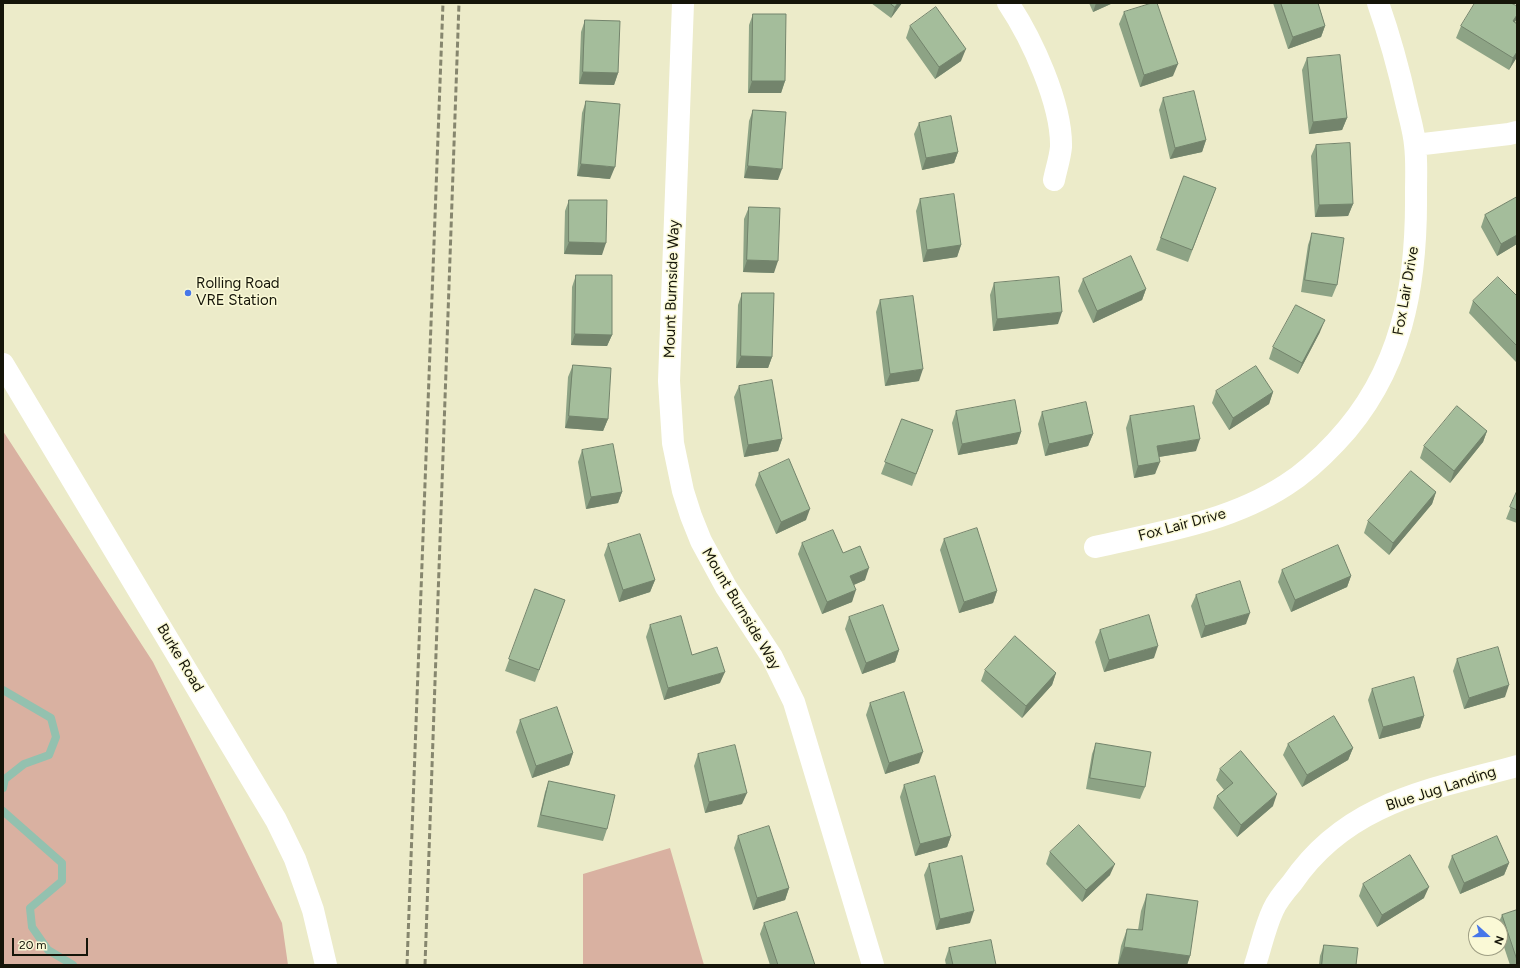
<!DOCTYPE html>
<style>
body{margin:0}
#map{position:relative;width:1520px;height:968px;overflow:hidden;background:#ecebc9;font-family:Figtree,sans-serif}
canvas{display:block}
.frame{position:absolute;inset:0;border:4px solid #151509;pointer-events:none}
.north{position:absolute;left:1468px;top:916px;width:40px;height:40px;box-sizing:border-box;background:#faf9d6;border:1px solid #9e9e84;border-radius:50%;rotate:111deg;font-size:11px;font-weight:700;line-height:16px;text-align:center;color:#151509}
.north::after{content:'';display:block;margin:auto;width:14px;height:18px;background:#4777e9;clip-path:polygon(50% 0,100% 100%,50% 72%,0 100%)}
.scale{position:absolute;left:12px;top:938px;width:76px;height:18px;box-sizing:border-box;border:2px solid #151509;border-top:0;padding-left:5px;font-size:12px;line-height:14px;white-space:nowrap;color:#151509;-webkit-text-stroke:3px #faf9d6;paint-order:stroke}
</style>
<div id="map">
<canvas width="1520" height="968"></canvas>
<div class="frame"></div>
<div class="north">N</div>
<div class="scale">20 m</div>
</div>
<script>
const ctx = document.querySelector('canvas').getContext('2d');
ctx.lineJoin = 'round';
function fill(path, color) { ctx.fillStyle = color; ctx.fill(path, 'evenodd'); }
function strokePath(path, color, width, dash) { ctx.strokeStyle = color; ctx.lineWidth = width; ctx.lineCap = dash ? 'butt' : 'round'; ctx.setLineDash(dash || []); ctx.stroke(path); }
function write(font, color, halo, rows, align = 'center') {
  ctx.font = font + ' Figtree,sans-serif'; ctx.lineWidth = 3; ctx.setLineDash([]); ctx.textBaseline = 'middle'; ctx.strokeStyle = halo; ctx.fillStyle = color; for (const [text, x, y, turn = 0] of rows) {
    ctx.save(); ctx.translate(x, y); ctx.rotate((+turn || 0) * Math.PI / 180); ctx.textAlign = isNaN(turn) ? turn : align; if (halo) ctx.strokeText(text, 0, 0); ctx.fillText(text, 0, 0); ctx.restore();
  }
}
fill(new Path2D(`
 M3 431 153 662 282 923 288 965H3Z
 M670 848 704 965H583V874Z`), '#d9b1a1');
strokePath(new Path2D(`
 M3 690 51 718 56 737 49 755 24 764 5 779 3 788
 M3 811 62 863V881L30 908 32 927 48 950 73 965`), '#93c1af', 8);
strokePath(new Path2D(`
 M683 3 669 381 673 443 683 491 691 516 701 541 726 587 772 657 794 702 873 965
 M1008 3C1032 39 1062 104 1061 147 1060 158 1056 170 1054 180
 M1415 145 1509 134 1517 132
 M3 364 276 820 295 859 313 910 326 965
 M1095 547C1161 532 1229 522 1286 485 1305 473 1321 458 1336 442 1402 372 1417 286 1416 193 1416 177 1417 161 1415 145 1414 132 1410 119 1407 106 1399 70 1390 37 1378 3
 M1255 965C1261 947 1265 927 1273 910 1277 901 1285 891 1292 883 1347 802 1430 790 1517 766`), '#fff', 22);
strokePath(new Path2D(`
 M407 965 443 3
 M425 965 459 3`), '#86866e', 3, [6, 3]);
fill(new Path2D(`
 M871 3H902L891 18Z
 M1089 3H1113L1093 12Z
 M1273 3H1318L1325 26 1321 37 1288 49Z
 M1517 6V19L1515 22 1517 24V57L1509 70 1456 38 1461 26Z
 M1124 12 1173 76 1140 87 1119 24Z
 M753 14 785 81 781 93H748L749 25Z
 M585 20 618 73 614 85 579 84 581 32Z
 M910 26 961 61 935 79 906 38Z
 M1307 58 1347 118 1342 130 1309 134 1302 70Z
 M1163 98 1206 140 1202 152 1170 159 1159 110Z
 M586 101 610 179 577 176 582 113Z
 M753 110 778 180 744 178 749 121Z
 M919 123 958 152 954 163 922 170 914 134Z
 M1316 145 1353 204 1348 216 1315 217 1311 156Z
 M1184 176 1216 188 1188 262 1156 250Z
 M1517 197V244L1497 256 1481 227 1485 215Z
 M920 199 961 245 957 257 923 262 916 211Z
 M569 200 602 255 564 254 565 211Z
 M749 207 774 273 743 272 744 219Z
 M1312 233 1337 285 1332 297 1301 292 1308 245Z
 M576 275 612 335 607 346 571 345 572 287Z
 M1083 279 1146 289 1142 300 1093 323 1078 291Z
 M994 283 1058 324 993 331 990 295Z
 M742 293 772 357 768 368H736L738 305Z
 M1517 296V361L1516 362 1469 313 1473 301Z
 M880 300 919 381 885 386 876 312Z
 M1320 332 1298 374 1269 359 1273 347Z
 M573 365 608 419 603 431 565 428 568 377Z
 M739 386 782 439 778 451 744 457 734 397Z
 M1216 391 1273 392 1269 404 1229 430 1212 403Z
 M956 411 1021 432 1017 444 958 455 952 423Z
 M1042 412 1093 434 1088 446 1045 456 1038 424Z
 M1130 416 1196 451 1159 457 1155 474 1134 478 1126 428Z
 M902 419 933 430 912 486 881 474Z
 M1487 431 1483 442 1450 483 1420 458 1424 446Z
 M582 450 622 492 618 503 586 509 578 462Z
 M759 473 806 520 776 534 755 485Z
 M1517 491V523L1506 519Z
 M1436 492 1432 504 1389 555 1364 533 1368 521Z
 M944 539 997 591 993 603 959 613 940 550Z
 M802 543 843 553 865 580 854 585 852 602 822 614 798 554Z
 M608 544 655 580 650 592 619 602 604 555Z
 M1282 570 1351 576 1347 587 1291 612 1278 582Z
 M535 589 565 600 535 682 505 671Z
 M1196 595 1246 624 1201 638 1191 606Z
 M849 617 899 650 895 662 862 674 845 629Z
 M650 625 692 655 720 683 664 700 646 637Z
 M1100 630 1154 658 1104 672 1095 642Z
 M1457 659 1505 697 1464 709 1453 671Z
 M985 670 1056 673 1052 685 1022 718 981 681Z
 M1372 689 1424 716 1420 728 1379 739 1368 700Z
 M870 703 919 763 885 774 866 715Z
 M520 720 573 753 569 765 532 778 516 732Z
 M1096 743 1145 787 1140 799 1086 789 1092 754Z
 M1288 744 1353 748 1348 760 1302 787 1283 755Z
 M698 754 742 804 705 813 694 766Z
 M1220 769 1273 806 1237 837 1213 808 1217 796 1224 790 1216 780Z
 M549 781 607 829 603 841 537 827 545 792Z
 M904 785 951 836 947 847 915 856 900 797Z
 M738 836 789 888 785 900 753 910 734 848Z
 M1050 852 1110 875 1082 902 1046 864Z
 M1452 856 1509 863 1504 875 1460 894 1448 867Z
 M929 864 970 923 936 930 924 875Z
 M1363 884 1424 898 1377 927 1359 896Z
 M1147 894 1190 956 1187 965H1125L1118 964 1121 946 1127 929 1138 930 1141 911Z
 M1517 910V965H1510L1500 935V924H1498L1502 915Z
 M764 923 815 965H770L760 934Z
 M1324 945 1356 965H1319L1320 956Z
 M949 948 996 965H946L945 960Z`), '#8da385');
fill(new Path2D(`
 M898 3H902L891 18 895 7Z
 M1096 3H1113L1093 12Z
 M1517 15 1516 20 1509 33 1513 21Z
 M1325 26 1321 37 1288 49 1293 37Z
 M966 49 961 61 935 79 939 67Z
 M1517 52V57L1509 70 1513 58Z
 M1178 64 1173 76 1140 87 1144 75Z
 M583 72 618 73 614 85 579 84Z
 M752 81H785L781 93H748Z
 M1347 118 1342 130 1309 134 1313 122Z
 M1206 140 1202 152 1170 159 1175 148Z
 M958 152 954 163 922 170 926 158Z
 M581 164 615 167 610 179 577 176Z
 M748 166 782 169 778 180 744 178Z
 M1353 204 1348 216 1315 217 1319 205Z
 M1517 235V244L1497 256 1501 244Z
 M569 242 606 243 602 255 564 254Z
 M961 245 957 257 923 262 927 250Z
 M747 260 778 261 774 273 743 272Z
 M1146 289 1142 300 1093 323 1097 311Z
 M1062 312 1058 324 993 331 997 319Z
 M1325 320 1320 332 1298 374 1302 363Z
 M575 334 612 335 607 346 571 345Z
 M741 356 772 357 768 368H736Z
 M923 369 919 381 885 386 890 374Z
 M1273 392 1269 404 1229 430 1233 418Z
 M569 416 608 419 603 431 565 428Z
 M1487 431 1483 442 1450 483 1454 471Z
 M1021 432 1017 444 958 455 962 444Z
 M1093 434 1088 446 1045 456 1049 444Z
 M782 439 778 451 744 457 748 445Z
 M1200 439 1196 451 1152 458 1157 446Z
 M1160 462 1155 474 1134 478 1138 466Z
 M622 492 618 503 586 509 591 497Z
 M1436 492 1432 504 1389 555 1393 543Z
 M810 509 806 520 776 534 781 522Z
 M869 568 865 580 846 588 850 576Z
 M1351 576 1347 587 1291 612 1295 600Z
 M655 580 650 592 619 602 623 590Z
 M856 590 852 602 822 614 827 602Z
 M997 591 993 603 959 613 964 602Z
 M1250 613 1246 624 1201 638 1205 626Z
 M1158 646 1154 658 1104 672 1109 660Z
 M899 650 895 662 862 674 866 663Z
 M725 672 720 683 664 700 668 688Z
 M1056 673 1052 685 1022 718 1026 706Z
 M1509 685 1505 697 1464 709 1469 698Z
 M1424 716 1420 728 1379 739 1383 727Z
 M1353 748 1348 760 1302 787 1307 775Z
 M923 752 919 763 885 774 889 763Z
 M573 753 569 765 532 778 536 766Z
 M747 793 742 804 705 813 709 802Z
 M1277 794 1273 806 1237 837 1241 825Z
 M951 836 947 847 915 856 920 844Z
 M1509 863 1504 875 1460 894 1464 883Z
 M1115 864 1110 875 1082 902 1086 890Z
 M1429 887 1424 898 1377 927 1382 915Z
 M789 888 785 900 753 910 757 898Z
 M974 911 970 923 936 930 940 919Z
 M1124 947 1190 956 1187 965H1125L1118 964Z`), '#73846c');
const building = new Path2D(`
 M890 3H898L895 7Z
 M1152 3H1157L1178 64 1144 75 1124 12Z
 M1281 3H1318L1325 26 1293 37Z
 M1475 3H1511L1517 6V15L1513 21 1517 24V52L1513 58 1461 26Z
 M936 7 966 49 939 67 910 26Z
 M753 14H786L785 81H752Z
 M585 20 620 21 618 73 583 72Z
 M1340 55 1347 118 1313 122 1307 58Z
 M1194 91 1206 140 1175 148 1163 98Z
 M586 101 620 104 615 167 581 164Z
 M753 110 786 112 782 169 748 166Z
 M951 116 958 152 926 158 919 123Z
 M1350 143 1353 204 1319 205 1316 145Z
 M1184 176 1216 188 1192 250 1161 238Z
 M954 194 961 245 927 250 920 199Z
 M1517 197V235L1501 244 1485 215Z
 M569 200H607L606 243 569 242Z
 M749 207 780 208 778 261 747 260Z
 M1312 233 1344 238 1337 285 1305 280Z
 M1131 256 1146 289 1097 311 1083 279Z
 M576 275H612V335L575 334Z
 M1059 277 1062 312 997 319 994 283Z
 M1498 277 1517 296V346L1473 301Z
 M742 293H774L772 357 741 356Z
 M913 296 923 369 890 374 880 300Z
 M1296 305 1325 320 1302 363 1273 347Z
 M573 365 611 368 608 419 569 416Z
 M1256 366 1273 392 1233 418 1216 391Z
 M772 380 782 439 748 445 739 386Z
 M1015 400 1021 432 962 444 956 411Z
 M1086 402 1093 434 1049 444 1042 412Z
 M1194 406 1200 439 1157 446 1160 462 1138 466 1130 416Z
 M1457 406 1487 431 1454 471 1424 446Z
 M902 419 933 430 916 474 885 462Z
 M613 444 622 492 591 497 582 450Z
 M789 459 810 509 781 522 759 473Z
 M1411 471 1436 492 1393 543 1368 521Z
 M1517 491V510L1510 507Z
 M977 528 997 591 964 602 944 539Z
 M833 530 843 553 860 546 869 568 850 576 856 590 827 602 802 543Z
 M640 534 655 580 623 590 608 544Z
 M1338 545 1351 576 1295 600 1282 570Z
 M1240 581 1250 613 1205 626 1196 595Z
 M535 589 565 600 539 670 509 659Z
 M883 605 899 650 866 663 849 617Z
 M1149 615 1158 646 1109 660 1100 630Z
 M681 616 692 655 717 647 725 672 668 688 650 625Z
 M1015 636 1056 673 1026 706 985 670Z
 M1498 647 1509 685 1469 698 1457 659Z
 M1414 677 1424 716 1383 727 1372 689Z
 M904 692 923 752 889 763 870 703Z
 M557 707 573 753 536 766 520 720Z
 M1334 716 1353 748 1307 775 1288 744Z
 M1096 743 1151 752 1145 787 1090 778Z
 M735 745 747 793 709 802 698 754Z
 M1241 751 1277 794 1241 825 1217 796 1233 783 1220 769Z
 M935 776 951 836 920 844 904 785Z
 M549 781 615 795 607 829 541 815Z
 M1079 825 1115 864 1086 890 1050 852Z
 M769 826 789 888 757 898 738 836Z
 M1497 836 1509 863 1464 883 1452 856Z
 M1410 855 1429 887 1382 915 1363 884Z
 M962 856 974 911 940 919 929 864Z
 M1147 894 1198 901 1190 956 1124 947 1127 929 1142 930Z
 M1517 910V960L1502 915Z
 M797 912 815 965H778L764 923Z
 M991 940 996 965H953L949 948Z
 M1324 945 1358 948 1356 965H1322Z`);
fill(building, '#a4bd9b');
strokePath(building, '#73846c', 1);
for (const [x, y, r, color] of [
 [188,293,4,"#4777e9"]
]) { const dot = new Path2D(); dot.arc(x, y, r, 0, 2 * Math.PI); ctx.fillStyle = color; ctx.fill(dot); strokePath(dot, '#faf9d6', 1.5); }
write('15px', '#151509', '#faf9d6', [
 ["Rolling Road",196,284],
 ["VRE Station",196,301]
], 'left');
write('15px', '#151509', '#faf9d6', [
 ["Mount Burnside Way",672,289,-88],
 ["Fox Lair Drive",1406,291,-80],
 ["Fox Lair Drive",1182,525,-15],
 ["Mount Burnside Way",741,609,59],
 ["Burke Road",180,658,59],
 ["Blue Jug Landing",1441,789,-18]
]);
</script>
